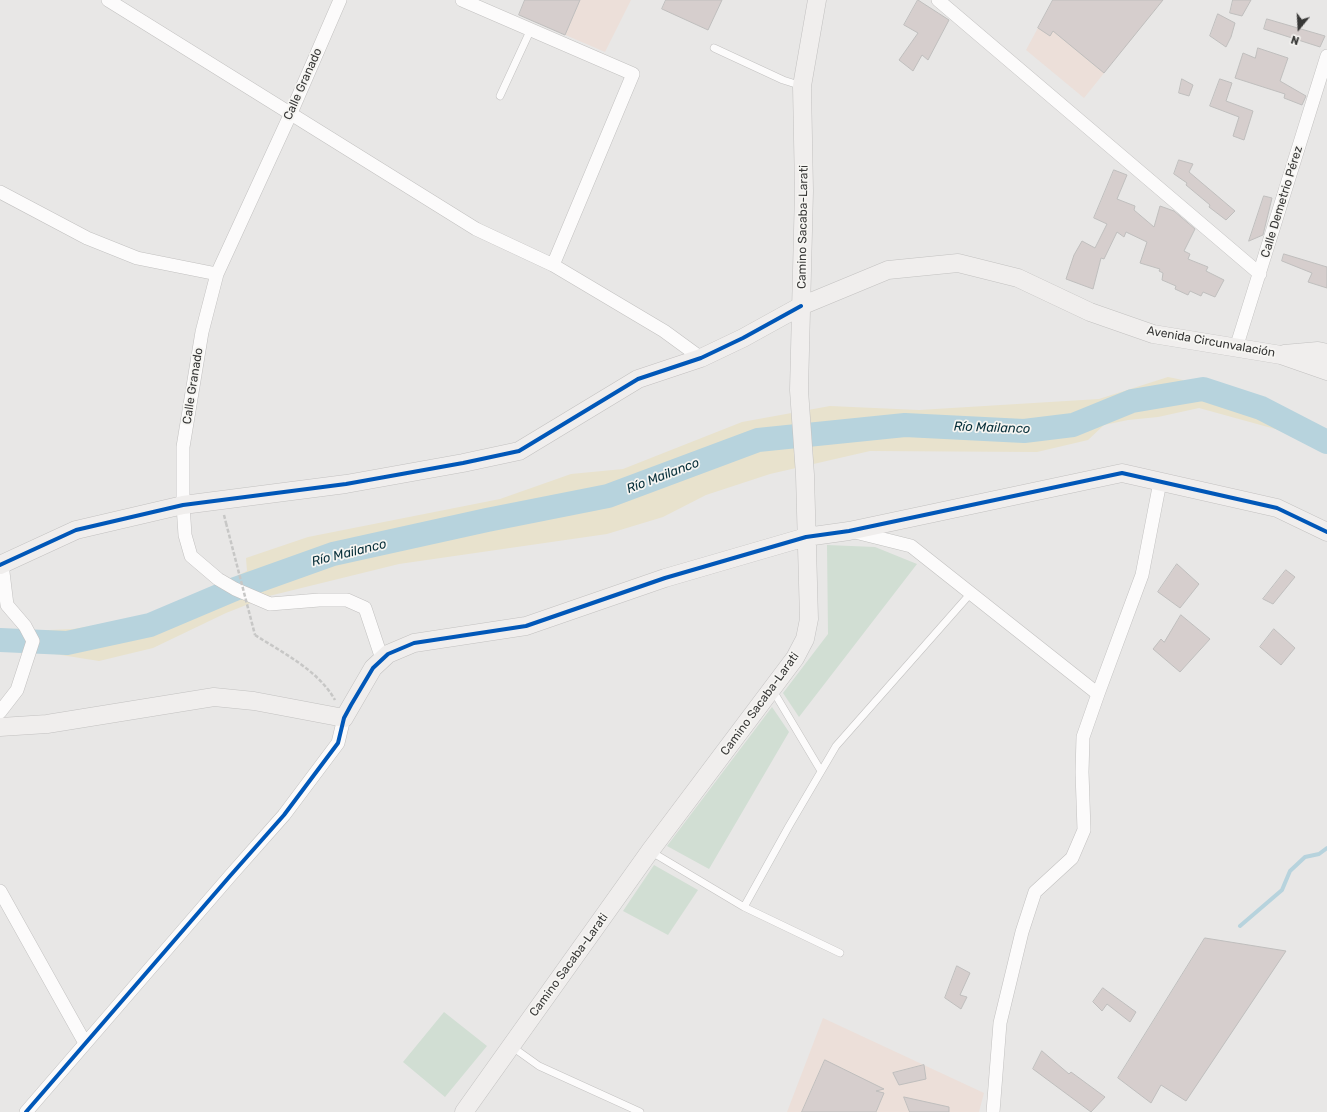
<!DOCTYPE html>
<meta charset="utf-8">
<style>
body{margin:0}
#map{position:relative;width:1327px;height:1112px;overflow:hidden;background:#e8e7e6;font-family:Rubik,sans-serif}
canvas{display:block}
.north{position:absolute;left:1279px;top:8px;width:40px;height:40px;-webkit-text-stroke:3px #f6f5f2;paint-order:stroke;rotate:198deg;font-size:11px;font-weight:700;line-height:16px;text-align:center;color:#373736}
.north::after{content:'';display:block;margin:auto;width:14px;height:18px;background:#373736;clip-path:polygon(50% 0,100% 100%,50% 72%,0 100%)}
</style>
<div id="map">
<canvas width="1327" height="1112"></canvas>
<div class="north">N</div>
</div>
<script>
const ctx = document.querySelector('canvas').getContext('2d');
ctx.lineJoin = 'round';
function fill(path, color) { ctx.fillStyle = color; ctx.fill(path, 'evenodd'); }
function strokePath(path, color, width, dash) { ctx.strokeStyle = color; ctx.lineWidth = width; ctx.lineCap = dash ? 'butt' : 'round'; ctx.setLineDash(dash || []); ctx.stroke(path); }
function write(font, color, halo, rows, align = 'center') {
  ctx.font = font + ' Rubik,sans-serif'; ctx.lineWidth = 3.5; ctx.setLineDash([]); ctx.textBaseline = 'middle'; ctx.strokeStyle = halo; ctx.fillStyle = color; for (const [text, x, y, turn = 0] of rows) {
    ctx.save(); ctx.translate(x, y); ctx.rotate((+turn || 0) * Math.PI / 180); ctx.textAlign = isNaN(turn) ? turn : align; if (halo) ctx.strokeText(text, 0, 0); ctx.fillText(text, 0, 0); ctx.restore();
  }
}
fill(new Path2D(`
 M525 0H631L605 52 519 15Z
 M1053 0H1163L1084 98 1026 50Z
 M823 1018 984 1093 979 1112H787Z`), '#ecdfd9');
fill(new Path2D(`
 M827 545 875 547 917 564 799 717 783 693 828 634Z
 M772 707 789 732 709 869 667 846Z
 M654 865 698 890 668 935 623 911Z
 M444 1012 487 1046 445 1097 403 1062Z`), '#d1ded3');
fill(new Path2D(`
 M1168 377 1222 388 1278 406 1327 430V452L1286 432 1199 408 1158 417 1128 420 1104 425 1088 440 1037 452 870 451 770 474 706 495 663 517 607 534 399 564 269 596 226 613 153 648 99 661 23 649 25 631 73 629 145 617 185 601 247 571 246 558 308 537 500 499 571 474 623 469 742 422 830 406 919 410 1099 399Z`), '#e8e2cd');
strokePath(new Path2D(`
 M1240 926 1282 890 1290 871 1305 857 1319 854 1327 848`), '#b7d3dd', 4);
strokePath(new Path2D(`
 M0 640 67 643 150 625 235 589 333 554 487 520 608 496 758 440 905 425 1024 431 1073 425 1132 401 1203 389 1261 408 1327 442`), '#b7d3dd', 24);
const building = new Path2D(`
 M525 0H580L565 35 519 15Z
 M666 0H722L708 30 662 9Z
 M918 0 949 20 928 60 922 55 913 71 899 60 918 33 904 25Z
 M1053 0H1163L1104 73 1053 31 1050 36 1038 28Z
 M1233 0H1251L1242 16 1230 13Z
 M1218 14 1235 23 1231 37 1226 47 1210 36Z
 M1267 19 1325 36 1320 47 1264 29Z
 M1258 48 1288 58 1280 81 1306 96 1302 105 1284 98 1285 94 1235 78 1243 53 1255 58Z
 M1182 79 1193 85 1189 96 1179 93Z
 M1220 79 1232 83 1226 101 1253 111 1244 140 1233 136 1239 117 1210 106Z
 M1179 160 1193 164 1189 172 1235 211 1226 220 1209 207 1210 205 1186 185 1187 183 1174 174Z
 M1114 170 1127 175 1117 199 1135 206 1134 210 1154 227 1160 206 1174 211 1195 229 1184 251 1190 254 1188 259 1208 267 1206 271 1224 280 1215 297 1203 292 1201 296 1190 291 1188 295 1175 289 1176 286 1162 280 1163 273 1159 271 1160 269 1140 263 1147 242 1126 232 1124 237 1117 232 1104 259 1101 258 1093 289 1066 279 1074 255 1082 241 1095 248 1107 224 1094 218Z
 M1264 196 1272 198 1263 235 1249 241Z
 M1284 254 1327 267V288L1308 282 1312 273 1282 261Z
 M1177 564 1199 584 1180 608 1158 592Z
 M1286 570 1295 577 1273 604 1263 599Z
 M1181 615 1210 639 1180 672 1153 649 1161 639 1164 642Z
 M1274 629 1295 648 1281 665 1260 647Z
 M1205 938 1286 951 1186 1101 1161 1085 1151 1103 1118 1078Z
 M957 966 970 973 960 995 967 997 961 1009 945 998Z
 M1103 988 1136 1012 1130 1022 1107 1004 1102 1011 1093 1002Z
 M1042 1051 1069 1074 1071 1072 1105 1097 1091 1112 1033 1069Z
 M825 1060 884 1089 876 1091 884 1093 876 1112H802Z
 M924 1065 926 1079 899 1085 893 1073Z
 M904 1097 949 1107V1112H910Z`);
fill(building, '#d6cecd');
strokePath(building, '#bfbebd', 1);
const lane = new Path2D(`
 M714 48 783 80 802 86
 M500 96 531 29
 M772 689 821 771
 M650 851 744 907 840 953
 M744 907 789 826 836 746 971 593
 M511 1046 539 1066 640 1112`);
const street = new Path2D(`
 M108 0 476 229 553 265 664 331 701 358
 M340 0 291 113 217 274 202 332 183 447V505L185 535 191 556 218 579 235 589 270 604 319 600H347L365 608 382 659
 M462 0 633 74 553 265
 M938 0 1260 274
 M0 192 87 238 137 258 217 274
 M1236 348 1327 56
 M855 532 911 546 1098 694
 M0 712 17 690 33 641 25 626 7 605 2 564
 M0 891 85 1043
 M26 1112 230 876 284 815 338 743 344 718
 M993 1112 1000 1023 1022 932 1035 892 1072 858 1084 830 1082 772 1083 737 1098 694 1142 575 1160 482`);
const secondary = new Path2D(`
 M1284 354 1318 351 1327 353
 M0 565 76 530 183 505 346 484 463 463 519 451 638 379 701 358 743 338 801 306 888 270 958 263 1018 278 1090 312 1153 334 1281 355 1327 371
 M0 727 47 724 214 697 254 701 344 718 373 668 388 654 414 643 526 626 665 578 806 537 849 531 1122 473 1277 508 1327 532
 M464 1112 650 851 795 658 805 639 809 619 805 475 799 390 804 191 802 86 817 0`);
strokePath(lane, '#c2c1c0', 8);
strokePath(street, '#c2c1c0', 14);
strokePath(secondary, '#c2c1c0', 19);
strokePath(new Path2D(`
 M224 515 226 523
 M255 635C283 653 318 670 335 700`), '#c7c7c6', 2.5, [4, 2]);
strokePath(lane, '#fcfbfb', 7);
strokePath(street, '#fcfbfb', 13);
strokePath(secondary, '#f0eeed', 18);
strokePath(new Path2D(`
 M226 523 255 635`), '#c7c7c6', 2.5, [4, 2]);
strokePath(new Path2D(`
 M0 565 76 530 183 505 346 484 463 463 519 451 638 379 701 358 743 338 801 306
 M26 1112 230 876 284 815 338 743 344 718 351 705 373 668 388 654 414 643 526 626 665 578 806 537 849 531 1122 473 1277 508 1327 532`), '#0057b8', 4);
write('12px', '#373736', '#f6f5f2', [
 ["Calle Granado",303,84,-66],
 ["Calle Demetrio Pérez",1282,202,-73],
 ["Camino Sacaba-Larati",803,227,-89],
 ["Avenida Circunvalación",1211,342,10],
 ["Calle Granado",193,386,-81],
 ["Camino Sacaba-Larati",760,704,-54],
 ["Camino Sacaba-Larati",569,965,-54]
]);
write('italic 13px', '#072f3a', '#f6f5f2', [
 ["Río Mailanco",992,428,2],
 ["Río Mailanco",663,476,-21],
 ["Río Mailanco",349,553,-14]
]);
</script>
